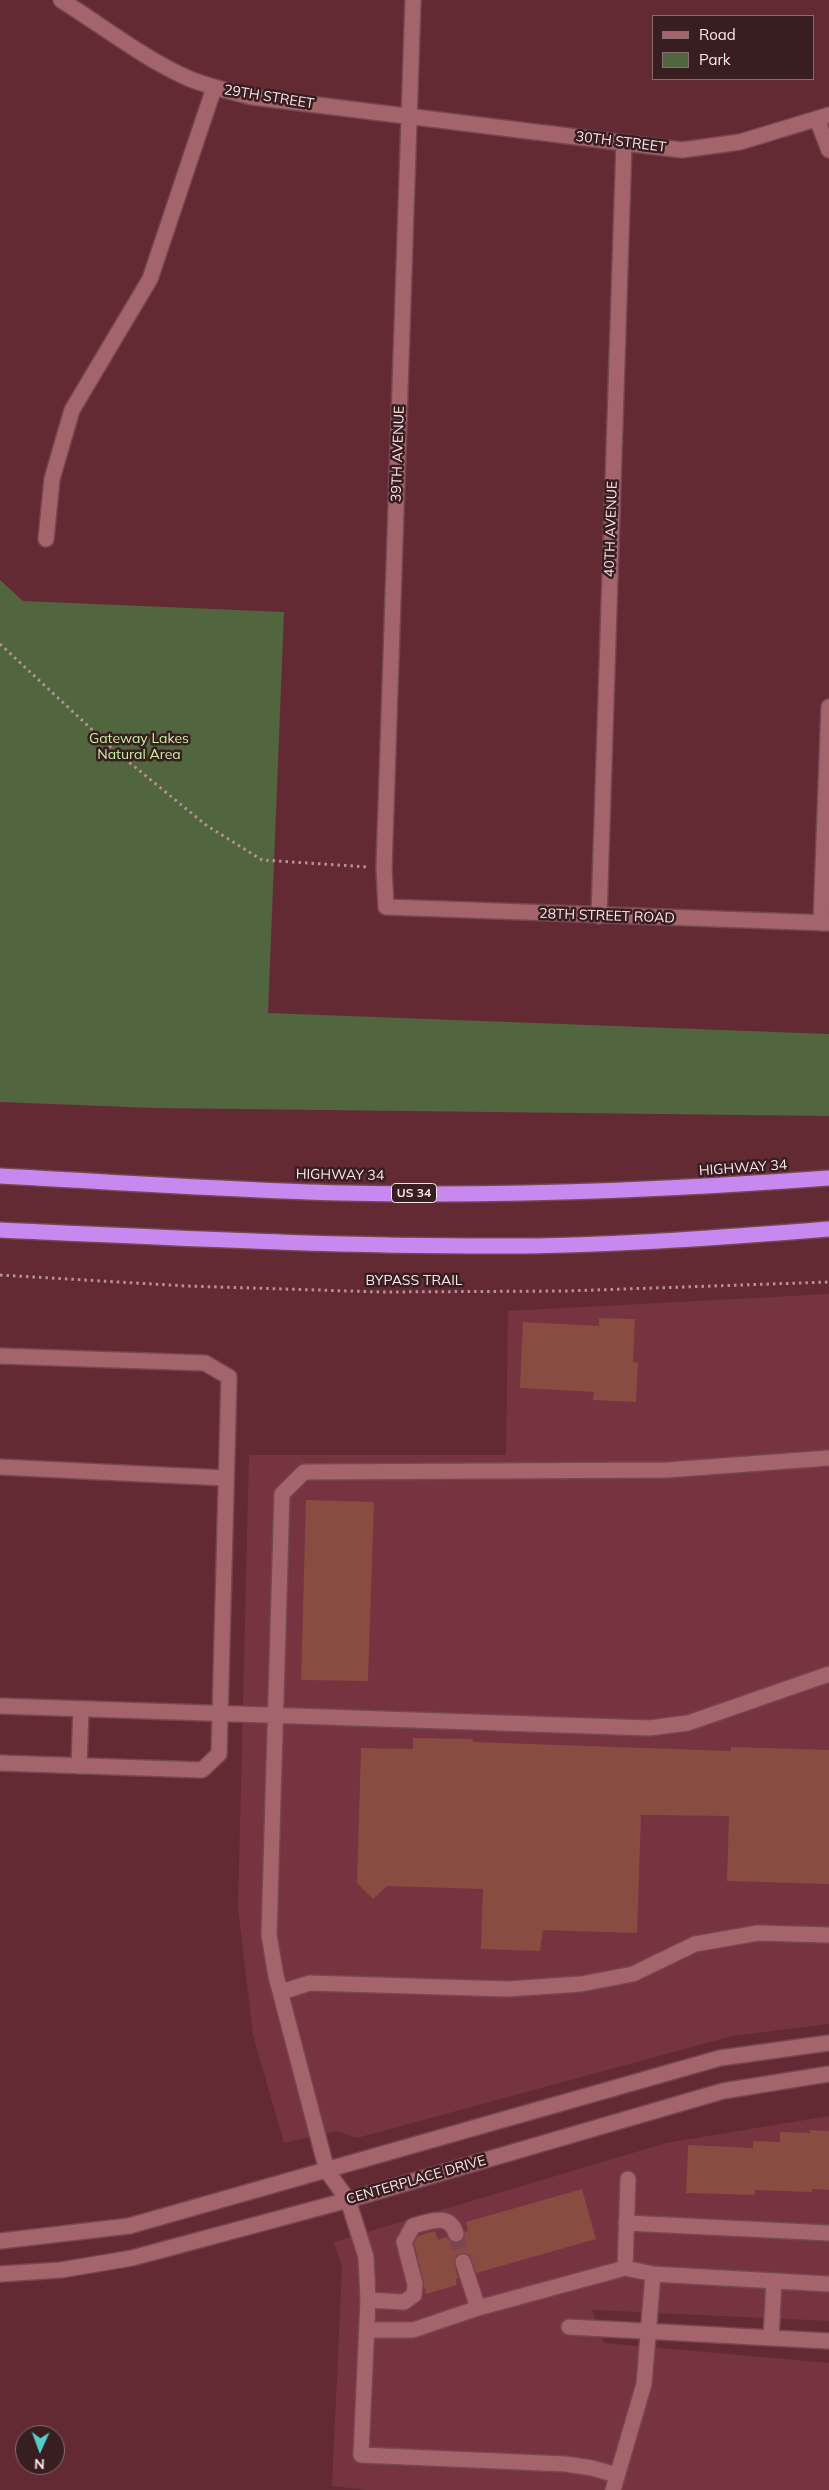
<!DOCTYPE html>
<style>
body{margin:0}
#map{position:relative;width:829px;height:2490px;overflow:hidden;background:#642a34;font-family:Mulish,sans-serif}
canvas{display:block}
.legend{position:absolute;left:652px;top:15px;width:162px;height:65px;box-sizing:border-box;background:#381d21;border:1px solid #876d71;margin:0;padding:6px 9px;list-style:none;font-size:15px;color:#fde6e9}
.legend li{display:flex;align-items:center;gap:10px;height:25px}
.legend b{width:25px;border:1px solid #876d71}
.north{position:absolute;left:15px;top:2425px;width:50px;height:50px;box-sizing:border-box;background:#381d21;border:1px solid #876d71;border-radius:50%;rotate:182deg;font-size:14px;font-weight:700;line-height:20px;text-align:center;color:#fde6e9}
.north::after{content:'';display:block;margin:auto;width:18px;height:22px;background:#54cdc8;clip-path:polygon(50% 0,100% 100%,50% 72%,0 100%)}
</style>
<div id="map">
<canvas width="829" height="2490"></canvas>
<ul class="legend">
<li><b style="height:6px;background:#a4646c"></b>Road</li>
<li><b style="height:14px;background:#51653f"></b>Park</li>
</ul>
<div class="north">N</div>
</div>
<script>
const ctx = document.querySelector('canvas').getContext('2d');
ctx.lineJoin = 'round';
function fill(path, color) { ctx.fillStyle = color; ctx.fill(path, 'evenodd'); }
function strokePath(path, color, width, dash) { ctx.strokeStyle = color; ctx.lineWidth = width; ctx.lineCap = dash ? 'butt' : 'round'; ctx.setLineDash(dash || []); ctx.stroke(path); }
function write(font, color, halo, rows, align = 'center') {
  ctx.font = font + ' Mulish,sans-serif'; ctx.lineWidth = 5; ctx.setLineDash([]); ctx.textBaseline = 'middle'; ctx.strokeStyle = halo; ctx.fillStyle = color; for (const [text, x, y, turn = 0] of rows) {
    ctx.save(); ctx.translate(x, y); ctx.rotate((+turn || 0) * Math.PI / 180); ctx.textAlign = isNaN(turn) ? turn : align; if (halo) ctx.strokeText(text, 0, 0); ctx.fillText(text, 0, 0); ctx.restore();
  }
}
fill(new Path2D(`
 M829 1294V2024L732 2036 357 2138 336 2131 284 2143 253 2035 238 1908 249 1455H506L508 1311Z
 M829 2116V2321L592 2310 604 2343 829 2363V2490H368L332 2486 342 2267 334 2242 666 2143Z`), '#75343f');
fill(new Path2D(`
 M0 580 23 601 284 612 268 1013 829 1034V1116L154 1108 0 1102Z`), '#51653f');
fill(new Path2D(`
 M599 1318 635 1319 633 1362 638 1363 636 1402 593 1400 594 1392 520 1388 523 1322 599 1326Z
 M306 1500 374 1502 368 1681 301 1680Z
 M413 1738 473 1739V1742L731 1751V1747L829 1750V1884L727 1881 729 1816 641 1815 637 1933 543 1930 540 1951 481 1949 483 1889 387 1886 373 1899 357 1883 361 1748 413 1749Z
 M810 2130 829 2131V2190L812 2189V2192L755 2190V2195L686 2193 688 2145 753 2148V2141L780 2142V2132L810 2133Z
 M582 2189 596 2239 476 2273 470 2255 461 2253 454 2261 458 2278 456 2279 457 2285 426 2294 414 2243 418 2236 435 2231 438 2240 447 2237 451 2242 459 2243 464 2239 465 2232 468 2231 466 2222Z`), '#894c41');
strokePath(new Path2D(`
 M456 2234 463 2262`), '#7b464f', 15, [15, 8]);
const minor = new Path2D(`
 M61 0C103 26 144 59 190 79 210 87 231 92 252 97L682 150 740 142 829 115
 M413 0 384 868 386 907 829 923
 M817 119 829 150
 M46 539 52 479 72 410 150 279 214 88
 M599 916 624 143
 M821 923 829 707
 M0 1356 205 1363 229 1377 219 1754 202 1770 0 1763
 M0 1467 225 1478
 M0 1706 649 1728 688 1723 829 1674
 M79 1766 81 1709
 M281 1992 310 1983 508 1989 581 1984 633 1974 695 1944 758 1933 829 1935
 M626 2223 829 2233
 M0 2241 129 2226 720 2058 829 2043
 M463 2262 478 2308
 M625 2268 628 2179
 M0 2274 61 2270 132 2258 348 2200 723 2091 829 2074
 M368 2300 404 2302 414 2295 415 2284 404 2242 413 2226C428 2222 450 2212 456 2234
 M569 2327 829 2341
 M367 2330H413L478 2308 625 2268 653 2274 829 2284
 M771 2338 774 2281
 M617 2475 592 2468 565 2464 361 2455 368 2300 366 2257 348 2200 327 2171 276 1976 269 1935 282 1494 304 1472 667 1470 829 1458
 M613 2490 644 2384 653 2274`);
const highway = new Path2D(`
 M0 1176C114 1182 228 1190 342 1193 504 1197 667 1190 829 1178
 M0 1230C174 1238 347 1247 521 1246 623 1245 727 1237 829 1229`);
strokePath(minor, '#764751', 18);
strokePath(highway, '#764751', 18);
strokePath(new Path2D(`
 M0 644 113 749 206 825 262 860 368 867
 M0 1275 186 1286 382 1292 567 1291 829 1282`), '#b79096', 3, [2.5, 4]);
strokePath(minor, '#a4646c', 15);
strokePath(highway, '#c789ef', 15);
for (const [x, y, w] of [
 [414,1193,45]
]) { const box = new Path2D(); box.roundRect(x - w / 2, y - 9.5, w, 19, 4); ctx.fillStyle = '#381d21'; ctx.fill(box); strokePath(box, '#fde6e9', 1); }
write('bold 12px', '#fde6e9', null, [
 ["US 34",414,1193]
]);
write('14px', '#fde6e9', '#381d21', [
 ["29TH STREET",269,97,9],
 ["30TH STREET",621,142,7],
 ["39TH AVENUE",398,454,-88],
 ["40TH AVENUE",611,529,-88],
 ["28TH STREET ROAD",607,916,2],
 ["HIGHWAY 34",743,1168,-4],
 ["HIGHWAY 34",340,1175,1],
 ["BYPASS TRAIL",414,1281],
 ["CENTERPLACE DRIVE",416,2180,-16]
]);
write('14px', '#c6f1a0', '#381d21', [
 ["Gateway Lakes",139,739],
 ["Natural Area",139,755]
]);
</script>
